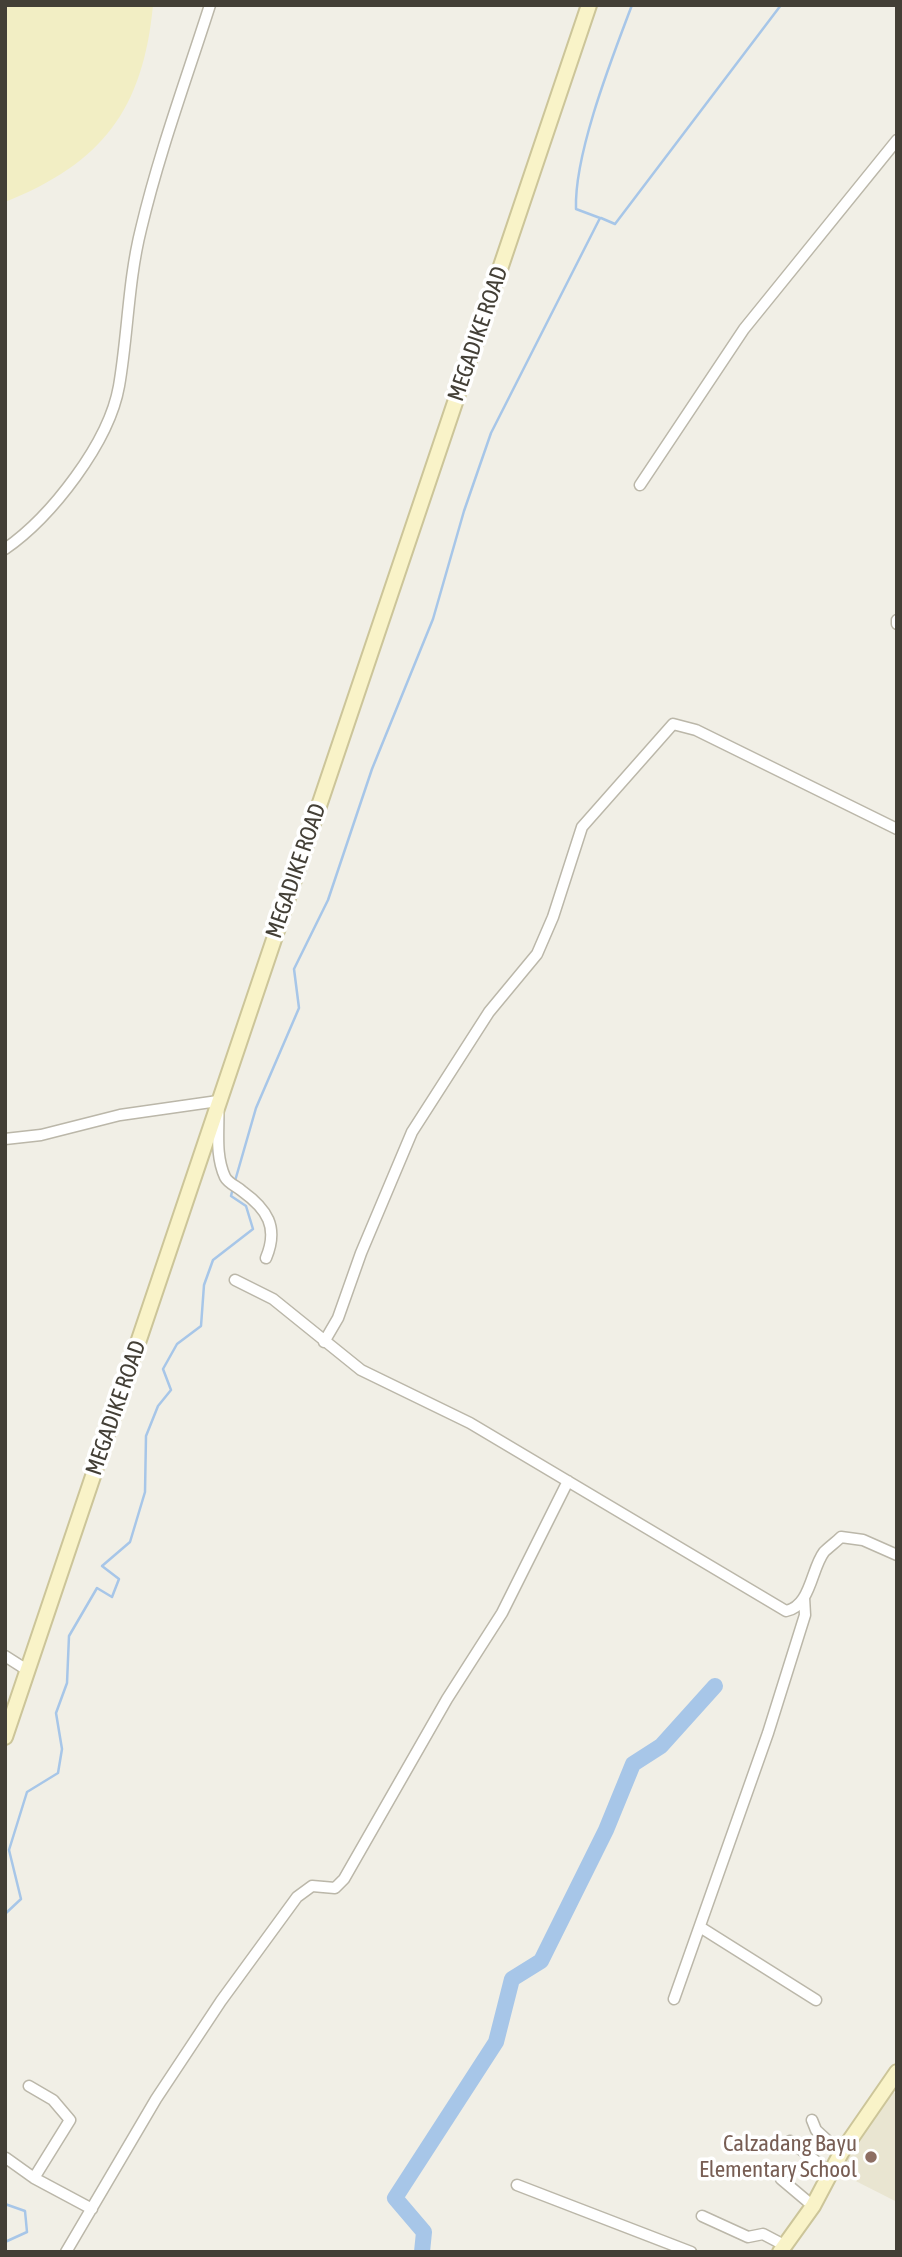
<!DOCTYPE html>
<style>
body{margin:0}
#map{position:relative;width:902px;height:2257px;overflow:hidden;background:#f1efe6;font-family:"Asap Condensed",sans-serif}
canvas{display:block}
.frame{position:absolute;inset:0;border:7px solid #433f36;pointer-events:none}
</style>
<div id="map">
<canvas width="902" height="2257"></canvas>
<div class="frame"></div>
</div>
<script>
const ctx = document.querySelector('canvas').getContext('2d');
ctx.lineJoin = 'round';
function fill(path, color) { ctx.fillStyle = color; ctx.fill(path, 'evenodd'); }
function strokePath(path, color, width, dash) { ctx.strokeStyle = color; ctx.lineWidth = width; ctx.lineCap = dash ? 'butt' : 'round'; ctx.setLineDash(dash || []); ctx.stroke(path); }
function write(font, color, halo, rows, align = 'center') {
  ctx.font = font + ' "Asap Condensed",sans-serif'; ctx.lineWidth = 7; ctx.setLineDash([]); ctx.textBaseline = 'middle'; ctx.strokeStyle = halo; ctx.fillStyle = color; for (const [text, x, y, turn = 0] of rows) {
    ctx.save(); ctx.translate(x, y); ctx.rotate((+turn || 0) * Math.PI / 180); ctx.textAlign = isNaN(turn) ? turn : align; if (halo) ctx.strokeText(text, 0, 0); ctx.fillText(text, 0, 0); ctx.restore();
  }
}
fill(new Path2D(`
 M890 2091 897 2094V2202L836 2171Z`), '#e9e5d1');
fill(new Path2D(`
 M5 5H153C143 110 102 163 5 202Z`), '#f2eec4');
strokePath(new Path2D(`
 M601 218 615 224 781 5
 M235 1181 256 1108 299 1008 294 969 328 900 372 769 433 619 464 511 491 433 600 218 576 209C574 154 612 58 632 5
 M5 1914 21 1899 9 1850 27 1792 58 1773 62 1749 56 1713 67 1683 69 1636 97 1588 112 1597 119 1579 102 1566 130 1542 145 1492 146 1436 158 1406 171 1390 163 1369 177 1344 201 1326 204 1285 213 1260 253 1229 246 1206 231 1196 233 1188
 M5 2204 25 2211 27 2232 5 2242`), '#a7c6e8', 2.5);
strokePath(new Path2D(`
 M422 2252 424 2232 395 2198 496 2042 512 1979 541 1961 606 1830 633 1764 661 1746 715 1686`), '#a7c6e8', 16);
const street = new Path2D(`
 M640 485 744 329 897 140
 M5 549C51 517 109 443 119 386 128 334 128 281 141 229 159 153 186 80 210 5
 M897 620V624
 M5 1139 41 1135 120 1115 218 1101C220 1126 214 1153 225 1177 228 1183 236 1186 242 1191 267 1209 279 1227 266 1258
 M235 1280 273 1299 361 1370 470 1423 786 1611C811 1606 811 1569 824 1552 829 1547 836 1542 841 1537L863 1540 897 1555
 M324 1342 338 1318 361 1253 412 1132 489 1012 537 954 553 917 582 827 673 724 696 730 897 829
 M5 1656 27 1670
 M700 1927 816 2000
 M674 1999 768 1733 805 1615 804 1597
 M29 2086 53 2100 70 2120 34 2178
 M812 2120 816 2130 841 2153
 M790 2141 831 2173
 M6 2158 34 2178 92 2209
 M781 2179 813 2206
 M517 2185 691 2252
 M702 2216 748 2237 763 2234 784 2245
 M66 2252 156 2099 221 2001 297 1897 312 1886 335 1888 344 1879 447 1699 502 1613 568 1481`);
const secondary = new Path2D(`
 M5 1737 589 5
 M780 2252 813 2206 841 2153 897 2072`);
strokePath(street, '#bbb7a9', 13);
strokePath(secondary, '#ccc599', 18);
strokePath(street, '#fff', 10);
strokePath(secondary, '#f9f3c8', 14);
for (const [x, y, r, color] of [
 [871,2157,7,"#8d6e63"]
]) { const dot = new Path2D(); dot.arc(x, y, r, 0, 2 * Math.PI); ctx.fillStyle = color; ctx.fill(dot); strokePath(dot, '#fff', 2.5); }
write('23px', '#433f36', '#fff', [
 ["MEGADIKE ROAD",478,334,-71],
 ["MEGADIKE ROAD",296,871,-71],
 ["MEGADIKE ROAD",116,1408,-71]
]);
write('23px', '#785e54', '#fff', [
 ["Calzadang Bayu",857,2144],
 ["Elementary School",857,2170]
], 'right');
</script>
